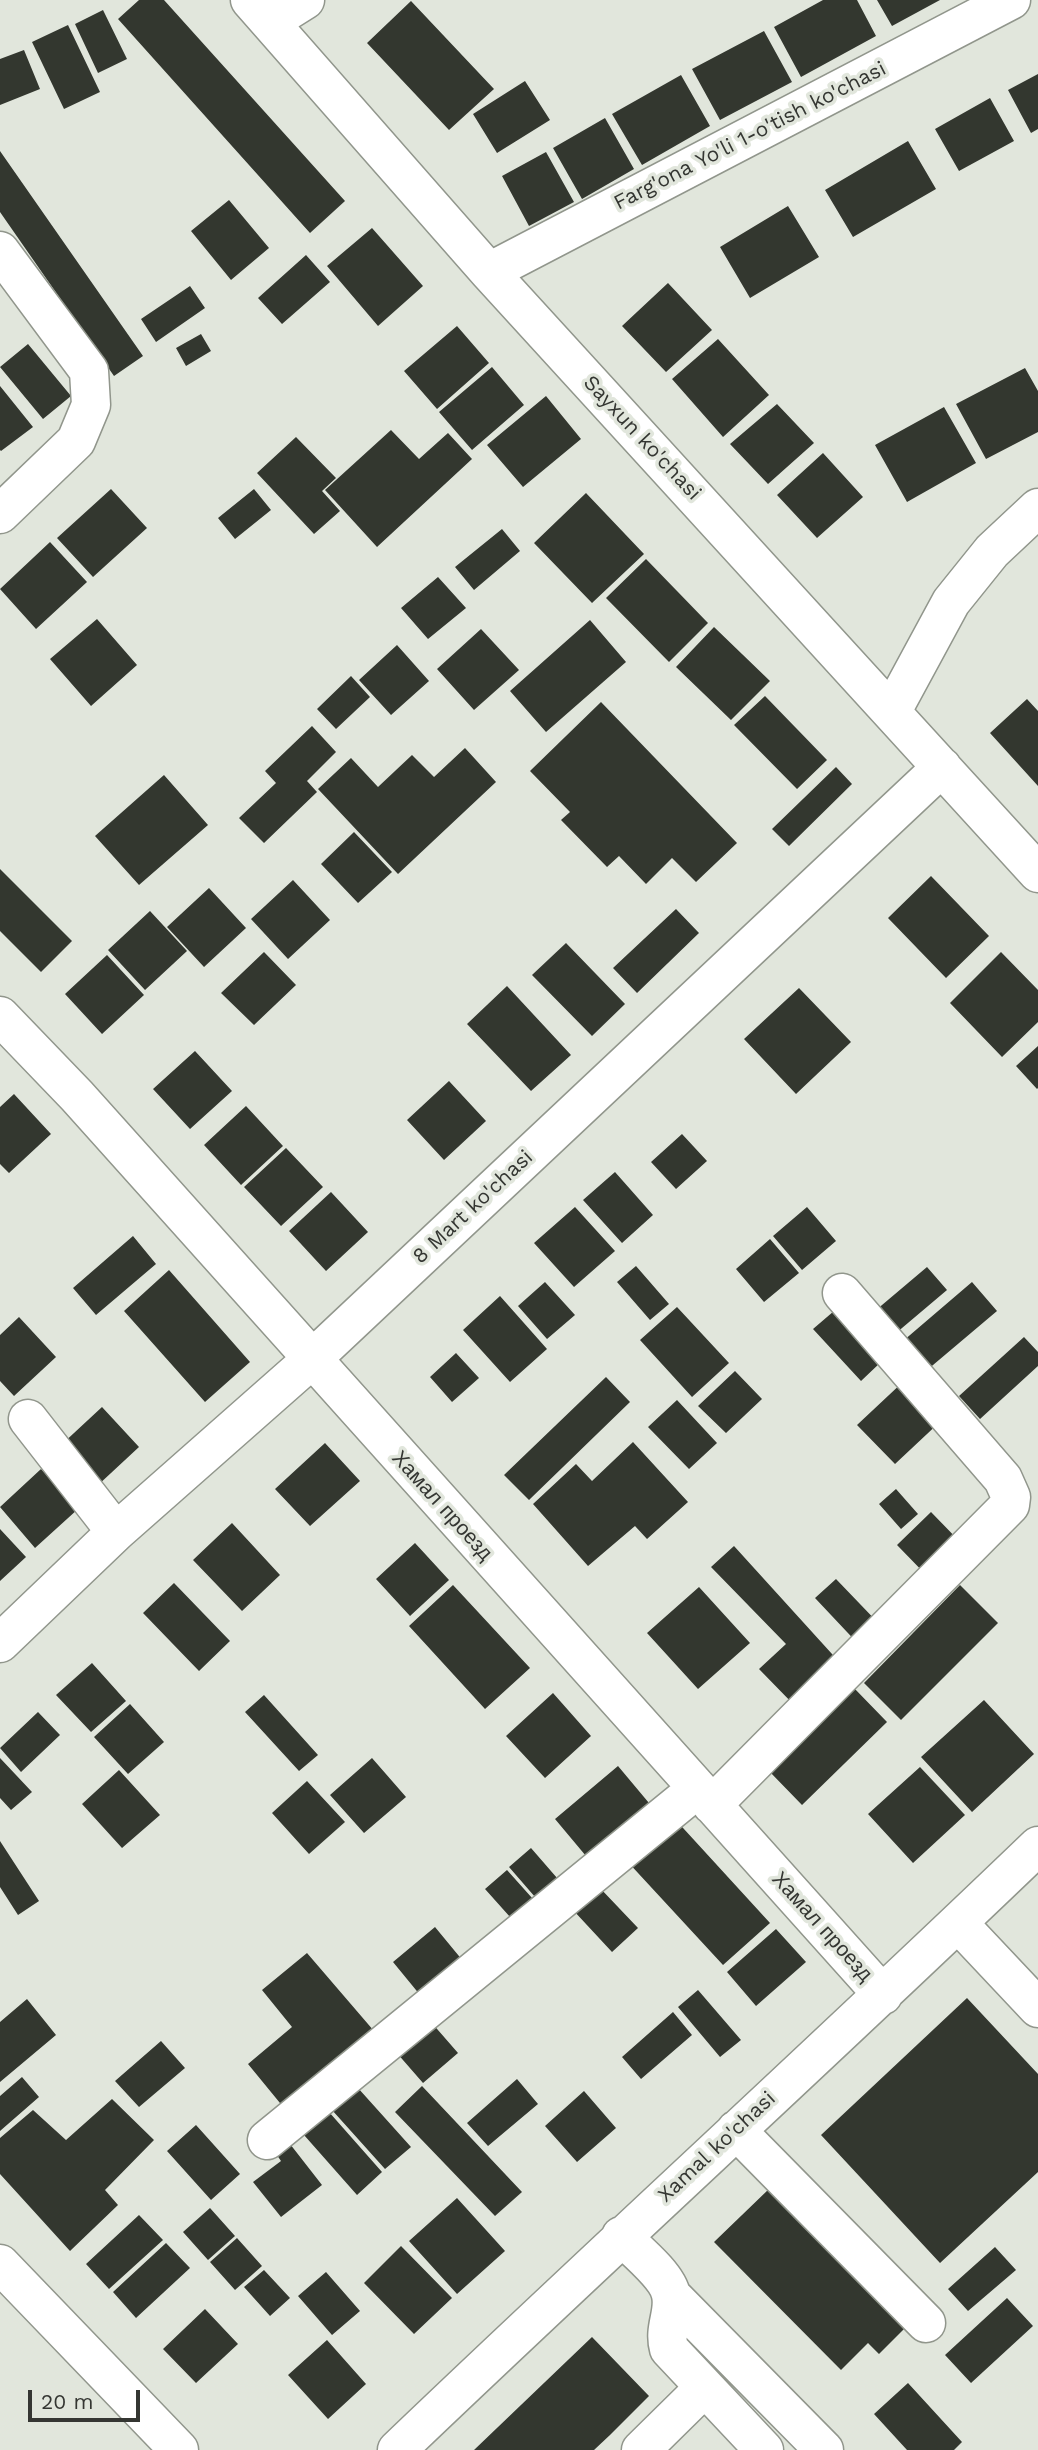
<!DOCTYPE html>
<meta charset="utf-8">
<style>
body{margin:0}
#map{position:relative;width:1038px;height:2450px;overflow:hidden;background:#e1e6dc;font-family:"Work Sans",sans-serif}
canvas{display:block}
.scale{position:absolute;left:28px;top:2390px;width:112px;height:32px;box-sizing:border-box;border:4px solid #343632;border-top:0;padding-left:9px;font-size:21px;line-height:24px;white-space:nowrap;color:#343632;-webkit-text-stroke:5px #e1e6dc;paint-order:stroke}
</style>
<div id="map">
<canvas width="1038" height="2450"></canvas>
<div class="scale">20 m</div>
</div>
<script>
const ctx = document.querySelector('canvas').getContext('2d');
ctx.lineJoin = 'round';
function fill(path, color) { ctx.fillStyle = color; ctx.fill(path, 'evenodd'); }
function strokePath(path, color, width, dash) { ctx.strokeStyle = color; ctx.lineWidth = width; ctx.lineCap = dash ? 'butt' : 'round'; ctx.setLineDash(dash || []); ctx.stroke(path); }
function write(font, color, halo, rows, align = 'center') {
  ctx.font = font + ' "Work Sans",sans-serif'; ctx.lineWidth = 7; ctx.setLineDash([]); ctx.textBaseline = 'middle'; ctx.strokeStyle = halo; ctx.fillStyle = color; for (const [text, x, y, turn = 0] of rows) {
    ctx.save(); ctx.translate(x, y); ctx.rotate((+turn || 0) * Math.PI / 180); ctx.textAlign = isNaN(turn) ? turn : align; if (halo) ctx.strokeText(text, 0, 0); ctx.fillText(text, 0, 0); ctx.restore();
  }
}
fill(new Path2D(`
 M139 0H164L345 201 310 233 118 19Z
 M823 0H857L876 36 801 77 774 27Z
 M877 0H940L892 26Z
 M411 1 494 89 449 130 367 43Z
 M103 10 127 59 98 73 75 24Z
 M68 25 100 92 64 109 32 42Z
 M764 31 792 82 720 120 692 69Z
 M24 50 40 89 0 105V59Z
 M1038 74V129L1031 133 1008 90Z
 M681 75 710 126 642 165 612 114Z
 M525 81 550 120 497 153 473 114Z
 M990 98 1014 141 959 171 935 129Z
 M605 118 634 169 582 199 553 148Z
 M908 141 936 189 853 237 825 190Z
 M0 151 143 356 114 376 0 212Z
 M546 152 574 202 529 226 502 176Z
 M229 200 269 248 231 280 191 231Z
 M788 206 819 257 750 298 720 247Z
 M372 228 423 286 378 326 327 266Z
 M306 255 330 282 282 324 258 298Z
 M668 283 712 330 666 372 622 326Z
 M190 286 205 308 156 342 141 319Z
 M457 326 489 363 437 409 404 371Z
 M201 334 211 351 186 366 176 348Z
 M718 339 769 395 723 437 672 379Z
 M28 344 71 396 43 419 0 367Z
 M492 367 524 405 472 450 439 412Z
 M1025 368 1038 391V432L986 459 956 404Z
 M0 386 33 427 1 451 0 450Z
 M546 396 581 439 523 487 487 445Z
 M777 404 814 443 768 484 730 444Z
 M944 407 976 463 907 502 875 445Z
 M391 430 419 459 448 433 472 459 377 547 325 490Z
 M296 437 336 478 322 491 340 511 314 534 257 473Z
 M823 453 863 497 817 538 777 495Z
 M111 489 147 528 93 577 57 538Z
 M254 489 271 510 235 539 218 518Z
 M586 493 644 554 592 603 534 543Z
 M502 529 520 551 474 590 455 567Z
 M50 542 87 582 36 629 0 589Z
 M646 559 708 623 669 662 606 598Z
 M438 577 466 608 428 639 401 608Z
 M97 619 137 665 91 706 50 659Z
 M590 620 626 662 546 732 510 691Z
 M714 627 770 681 731 720 676 667Z
 M481 629 519 670 474 710 437 669Z
 M397 645 429 681 391 715 359 680Z
 M351 676 370 697 336 729 317 709Z
 M765 696 827 760 797 789 734 725Z
 M1027 699 1038 711V786L990 733Z
 M601 702 737 843 696 882 672 858 646 884 619 856 607 867 561 820 570 812 530 771Z
 M312 726 336 752 307 781 317 792 264 843 239 818 276 783 265 771Z
 M465 748 496 782 398 874 318 789 351 758 378 787 412 755 434 777Z
 M836 767 852 784 789 846 772 829Z
 M164 775 208 825 139 885 95 836Z
 M354 832 392 872 358 903 321 864Z
 M0 869 72 941 41 972 0 931Z
 M931 876 989 936 946 978 888 918Z
 M293 880 330 920 288 959 251 919Z
 M209 888 246 928 204 967 167 927Z
 M676 909 699 933 637 993 613 968Z
 M150 911 187 951 145 990 108 950Z
 M566 943 625 1004 592 1036 532 975Z
 M264 952 296 985 254 1025 221 993Z
 M1001 952 1038 990V1022L1002 1057 950 1003Z
 M107 955 144 995 102 1034 65 994Z
 M507 986 571 1055 531 1091 467 1024Z
 M799 988 851 1042 796 1094 744 1039Z
 M1038 1046V1088L1037 1089 1016 1066Z
 M195 1051 232 1091 190 1129 153 1089Z
 M449 1081 486 1121 444 1160 407 1120Z
 M14 1094 51 1134 9 1173 0 1164V1107Z
 M246 1106 283 1146 241 1185 204 1145Z
 M682 1134 707 1161 676 1189 651 1162Z
 M286 1148 323 1187 281 1226 244 1187Z
 M615 1172 653 1215 622 1243 583 1200Z
 M331 1192 368 1232 326 1271 289 1231Z
 M575 1207 615 1251 574 1287 534 1243Z
 M807 1207 836 1241 802 1270 773 1236Z
 M133 1236 156 1264 96 1315 73 1288Z
 M770 1239 799 1273 764 1302 736 1269Z
 M636 1266 669 1304 650 1320 617 1282Z
 M927 1267 947 1290 889 1339 869 1316Z
 M169 1270 250 1362 205 1402 124 1311Z
 M545 1282 575 1315 547 1339 518 1306Z
 M972 1282 997 1311 920 1376 896 1347Z
 M500 1296 547 1349 510 1382 463 1330Z
 M677 1307 729 1363 692 1397 640 1340Z
 M834 1311 881 1362 861 1381 813 1329Z
 M19 1317 56 1357 14 1396 0 1381V1335Z
 M1024 1337 1038 1352V1366L980 1419 959 1396Z
 M456 1353 479 1378 452 1402 430 1377Z
 M735 1371 762 1399 726 1433 698 1406Z
 M606 1377 630 1402 529 1500 504 1475Z
 M905 1380 943 1419 895 1464 857 1425Z
 M677 1400 717 1443 689 1469 648 1427Z
 M102 1407 139 1447 97 1486 60 1446Z
 M633 1442 688 1502 647 1539 635 1526 588 1566 533 1504 576 1464 592 1481Z
 M325 1443 360 1481 310 1526 275 1489Z
 M41 1469 78 1509 35 1548 0 1507Z
 M896 1489 918 1514 901 1529 879 1504Z
 M931 1512 965 1547 931 1580 897 1545Z
 M232 1523 280 1575 242 1611 193 1560Z
 M0 1529 26 1557 0 1581Z
 M415 1543 449 1580 410 1616 376 1579Z
 M734 1546 842 1665 797 1708 759 1669 786 1644 711 1567Z
 M836 1579 884 1629 863 1649 815 1598Z
 M174 1583 230 1641 199 1671 143 1613Z
 M453 1585 530 1668 485 1709 409 1626Z
 M960 1585 998 1623 901 1720 864 1683Z
 M699 1587 750 1643 698 1689 647 1633Z
 M92 1663 126 1701 91 1732 56 1695Z
 M854 1688 887 1722 802 1805 769 1771Z
 M553 1693 591 1736 545 1778 506 1736Z
 M264 1695 318 1755 299 1771 245 1712Z
 M984 1700 1034 1754 972 1812 921 1757Z
 M130 1704 164 1742 128 1774 94 1737Z
 M38 1712 60 1735 21 1772 0 1748Z
 M0 1758 32 1792 11 1810 0 1798Z
 M372 1758 406 1797 364 1833 330 1795Z
 M618 1766 654 1809 591 1862 555 1819Z
 M920 1767 965 1815 913 1863 868 1814Z
 M119 1770 160 1815 122 1848 82 1804Z
 M307 1781 345 1822 309 1854 272 1813Z
 M673 1817 770 1923 723 1965 626 1860Z
 M0 1841 39 1901 18 1915 0 1887Z
 M531 1848 564 1886 542 1905 509 1867Z
 M507 1870 541 1908 519 1927 485 1889Z
 M599 1887 638 1928 612 1952 573 1910Z
 M435 1927 468 1967 425 2001 393 1962Z
 M776 1929 806 1962 756 2006 727 1972Z
 M307 1953 380 2038 289 2114 248 2064 292 2027 262 1990Z
 M698 1990 741 2040 720 2057 678 2007Z
 M967 1998 1038 2074V2172L940 2263 821 2135Z
 M27 1999 56 2035 0 2082V2022Z
 M673 2012 692 2035 641 2079 622 2057Z
 M431 2022 458 2053 423 2083 396 2052Z
 M161 2041 185 2068 139 2107 115 2081Z
 M22 2077 39 2097 0 2131V2096Z
 M517 2079 538 2104 488 2146 467 2123Z
 M422 2086 522 2192 495 2216 395 2112Z
 M358 2088 411 2147 385 2169 332 2110Z
 M584 2091 616 2128 577 2162 545 2126Z
 M112 2099 154 2140 105 2190 118 2205 70 2251 0 2174V2138L33 2110 66 2140Z
 M329 2112 382 2172 357 2195 304 2135Z
 M196 2125 240 2174 211 2200 167 2151Z
 M283 2135 322 2185 281 2217 253 2182 281 2161 270 2145Z
 M770 2188 907 2326 879 2354 868 2343 841 2370 714 2242Z
 M457 2198 505 2251 457 2294 409 2241Z
 M210 2208 235 2236 208 2260 183 2232Z
 M139 2215 163 2240 109 2289 86 2264Z
 M237 2238 262 2266 235 2290 210 2262Z
 M166 2243 190 2268 136 2318 113 2292Z
 M401 2246 452 2298 414 2334 364 2283Z
 M995 2247 1016 2270 968 2311 948 2289Z
 M264 2270 290 2298 270 2316 244 2287Z
 M326 2272 360 2311 332 2335 298 2296Z
 M1007 2298 1033 2326 971 2383 945 2355Z
 M205 2309 238 2344 196 2383 163 2349Z
 M592 2337 649 2396 610 2435 594 2450H474Z
 M327 2340 366 2384 328 2419 288 2375Z
 M908 2383 962 2442 954 2450H907L874 2414Z`), '#33372f');
const minor = new Path2D(`
 M250 0 489 272 1038 873
 M270 22 305 0
 M0 251 89 371 91 405 76 441 0 514
 M489 272 1011 0
 M892 711 951 602 992 551 1038 508
 M0 1016 77 1096 883 1995
 M28 1419 116 1532
 M0 1643 116 1532 311 1360 942 767
 M712 1805 1010 1505 1011 1497 1003 1479 842 1293
 M958 1923 1038 2008
 M736 2130 926 2323
 M267 2140 697 1789
 M621 2236C634 2249 668 2276 671 2295 675 2313 663 2328 669 2349L764 2450
 M0 2264 179 2450
 M672 2296 824 2450
 M397 2450C609 2247 827 2049 1038 1846
 M641 2450 704 2388`);
strokePath(minor, '#91968c', 41);
strokePath(minor, '#fff', 38);
write('21px', '#343632', '#e1e6dc', [
 ["Farg'ona Yo'li 1-o'tish ko'chasi",750,136,-27],
 ["Sayxun ko'chasi",642,438,47],
 ["8 Mart ko'chasi",473,1207,-43],
 ["Хамал проезд",442,1506,48],
 ["Хамал проезд",822,1927,48],
 ["Xamal ko'chasi",717,2147,-43]
]);
</script>
